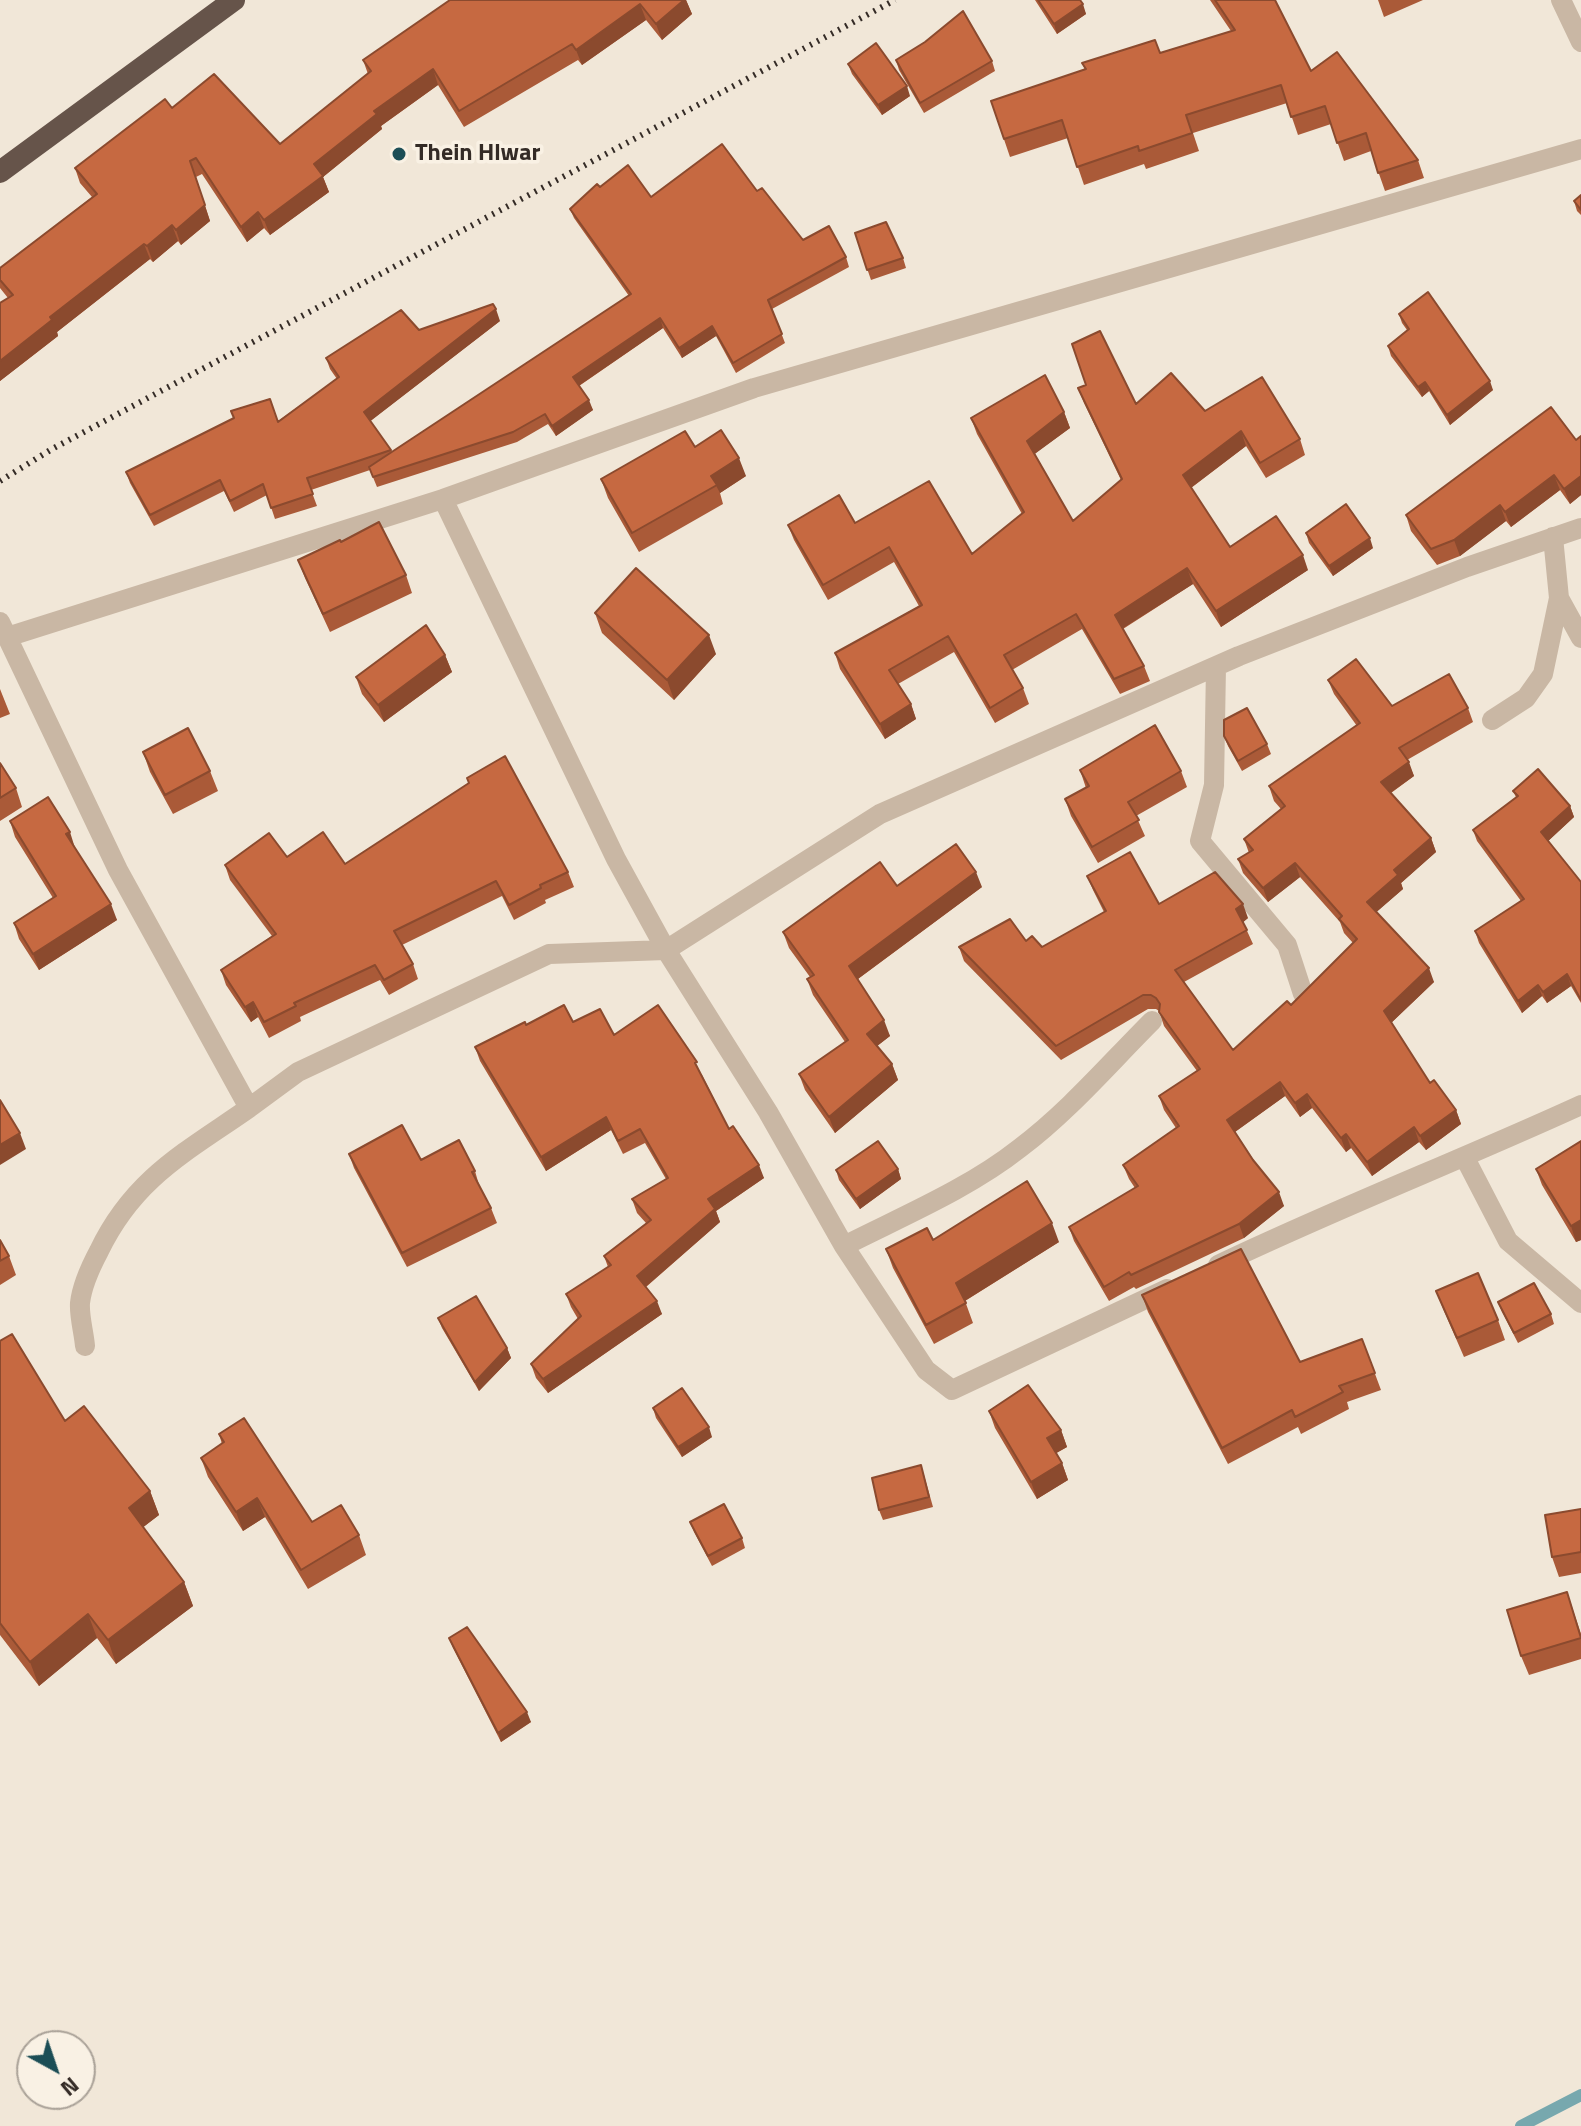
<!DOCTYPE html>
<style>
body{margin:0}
#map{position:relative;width:1581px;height:2126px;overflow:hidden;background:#f1e7d8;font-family:"Titillium Web",sans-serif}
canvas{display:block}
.north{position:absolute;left:16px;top:2030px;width:80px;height:80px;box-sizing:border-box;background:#f9f1e4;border:2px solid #aaa298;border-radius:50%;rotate:140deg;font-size:22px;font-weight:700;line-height:32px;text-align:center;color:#342b26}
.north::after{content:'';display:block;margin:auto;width:28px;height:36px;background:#1c4e56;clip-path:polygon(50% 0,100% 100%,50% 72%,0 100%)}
</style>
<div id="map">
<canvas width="1581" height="2126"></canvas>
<div class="north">N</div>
</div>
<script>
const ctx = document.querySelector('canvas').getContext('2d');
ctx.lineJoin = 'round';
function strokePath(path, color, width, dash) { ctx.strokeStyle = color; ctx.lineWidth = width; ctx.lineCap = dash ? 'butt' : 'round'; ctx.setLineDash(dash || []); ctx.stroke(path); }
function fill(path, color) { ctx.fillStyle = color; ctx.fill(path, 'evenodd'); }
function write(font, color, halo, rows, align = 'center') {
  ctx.font = font + ' "Titillium Web",sans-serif'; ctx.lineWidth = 7; ctx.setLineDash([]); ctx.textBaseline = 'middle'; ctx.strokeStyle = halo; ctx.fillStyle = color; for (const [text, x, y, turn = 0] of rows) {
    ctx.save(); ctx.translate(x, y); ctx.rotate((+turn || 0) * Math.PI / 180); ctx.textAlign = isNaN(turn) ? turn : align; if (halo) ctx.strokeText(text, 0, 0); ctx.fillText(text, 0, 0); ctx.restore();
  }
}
strokePath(new Path2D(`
 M1521 2126 1581 2095`), '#77a8ae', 12);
strokePath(new Path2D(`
 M1561 0 1581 42
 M443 499 616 859 666 950 768 1112 844 1246 926 1370 952 1390 1167 1289
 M1553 537 1559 598 1581 638
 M0 622 118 870 249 1108 298 1072 549 954 666 950 880 814 1239 656 1467 567 1581 528
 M7 637 443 499 754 388 1581 149
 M1216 666 1214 785 1200 841 1287 945 1303 994
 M1492 720 1526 698 1543 674 1559 598
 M1465 1158 1508 1241 1581 1303
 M844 1246C903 1216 968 1189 1020 1148 1069 1111 1109 1064 1152 1021
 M1218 1265C1337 1208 1461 1160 1581 1105
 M85 1346C84 1333 79 1316 80 1303 82 1285 91 1266 99 1251 134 1178 186 1152 249 1108`), '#c9b7a4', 20);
strokePath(new Path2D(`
 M0 172 234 0`), '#66544a', 22);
strokePath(new Path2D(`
 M0 481 52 449 895 0`), '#342b26', 6, [2, 6]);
fill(new Path2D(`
 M450 0H686L692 14 662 40 646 20 582 65 578 60 464 127 438 85 381 126 382 129 323 177 329 192 270 235 264 228 247 242 202 174 196 177 210 221 181 245 178 241 153 262 150 259 57 332 58 336 0 381V303L8 298 0 288V268L92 197 80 183 75 168 172 108 280 144 368 74 363 60Z
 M1035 0H1080L1086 14 1057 34Z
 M1210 0H1275L1311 71 1418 160 1424 178 1385 191 1371 151 1344 161 1331 124 1298 135 1287 103 1193 133 1199 151 1146 169 1144 164 1084 185 1068 138 1010 157 991 101 1085 70 1082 63 1160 53 1231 31Z
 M1378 0H1423L1384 17Z
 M896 60 992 61 995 71 924 113 899 70Z
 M848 64 910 96 882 115 852 74Z
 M600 187 651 197 757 191 803 240 846 257 849 267 772 309 785 343 736 373 716 336 682 358 663 328 579 386 593 410 556 436 548 424 517 442 377 487 370 470 311 490 317 506 275 519 267 495 234 512 224 491 154 526 130 483 126 472 278 421 337 379 330 369 326 358 419 330 500 321 370 421 392 452 629 296 574 218 570 209Z
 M1581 195V215L1577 211 1574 201Z
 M855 233 903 258 906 268 871 280Z
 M1399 314 1493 390 1450 425 1429 391 1422 397 1391 356 1388 346 1407 330 1402 323Z
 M1078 388 1136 404 1205 411 1300 439 1305 455 1266 478 1246 446 1191 488 1230 547 1308 570 1221 627 1193 584 1123 629 1144 666 1150 681 1120 694 1082 629 1012 670 1023 688 1029 704 995 723 954 652 898 684 911 704 916 719 885 739 840 669 835 653 919 606 894 562 828 600 794 540 788 525 855 523 972 554 1022 514 977 434 971 418 1064 412 1070 428 1034 454 1073 521 1121 480 1084 403Z
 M1581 436V495L1570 504 1560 490 1511 527 1506 521 1460 556 1437 565 1411 531 1406 515 1576 440Z
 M695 447 746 476 720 493 723 504 639 552 608 498 601 479Z
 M1306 533 1373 548 1333 576 1309 543Z
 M341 542 406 575 412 593 330 632 305 578 298 560Z
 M595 613 716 654 674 700 602 633Z
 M445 655 452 672 384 722 362 694 356 677Z
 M1328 680 1392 706 1468 708 1473 722 1407 760 1414 776 1391 793 1431 838 1436 852 1401 883 1403 889 1376 912 1434 982 1391 1023 1430 1083 1456 1110 1461 1124 1426 1150 1419 1142 1372 1176 1351 1148 1346 1152 1312 1108 1300 1117 1285 1096 1235 1132 1284 1206 1244 1238 1136 1289 1134 1287 1109 1301 1074 1241 1069 1227 1135 1188 1129 1179 1123 1165 1176 1128 1164 1110 1159 1096 1197 1071 1164 1026 1159 1011 1156 1009H1148L1061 1060 964 961 959 947 1026 941 1042 947 1104 912 1093 890 1087 876 1159 904 1248 918 1243 922 1253 944 1184 982 1233 1050 1291 1005 1353 943 1344 933 1340 922 1300 877 1268 902 1243 873 1238 859 1249 853 1244 839 1281 809 1274 801 1269 786 1357 726 1334 694Z
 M0 689 10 714 0 718Z
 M1224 736 1267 744 1271 754 1242 771 1228 746Z
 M143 752 210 771 218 791 173 814 150 772Z
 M0 763 16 788 22 807 0 821Z
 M1080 770 1181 771 1187 787 1136 816 1145 836 1098 863 1071 816 1065 799 1086 788Z
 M467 778 568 872 574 887 545 900 546 903 514 920 502 896 402 945 413 964 418 979 389 995 380 980 300 1017 301 1021 269 1038 258 1017 251 1022 226 985 221 970 272 936 230 880 225 865 287 857 345 864 469 784Z
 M1513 791 1570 806 1574 817 1548 841 1581 882V1003L1571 986 1547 1003 1542 996 1522 1013 1479 943 1475 931 1521 901 1477 841 1473 830 1516 797Z
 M10 821 75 848 117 920 39 970 19 939 14 923 53 898 15 837Z
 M897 886 982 887 858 979 890 1036 877 1046 892 1064 898 1080 835 1133 805 1090 799 1074 845 1042 813 995 807 979 810 977 789 948 783 932Z
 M573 1022 614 1035 702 1075 729 1129 764 1178 716 1211 720 1222 646 1287 662 1314 548 1393 536 1378 531 1364 578 1319 571 1307 566 1294 608 1267 604 1256 646 1223 637 1213 632 1199 666 1179 645 1143 623 1154 611 1130 546 1171 480 1061 475 1047 526 1025Z
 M1581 1141V1240L1576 1242 1542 1185 1536 1169Z
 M349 1154 421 1160 475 1171 479 1185 491 1208 497 1223 407 1267 354 1168Z
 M898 1169 901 1179 860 1209 839 1180 836 1170Z
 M0 1240 9 1256 16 1275 0 1285Z
 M933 1240 1059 1242 965 1301 973 1323 934 1344 893 1268 886 1249Z
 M1436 1291 1498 1320 1505 1340 1464 1357 1444 1311Z
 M1142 1295 1300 1362 1362 1339 1381 1390 1347 1402 1349 1409 1301 1434 1298 1427 1228 1464 1148 1312Z
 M1498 1302 1551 1314 1554 1324 1518 1343 1502 1312Z
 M438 1318 507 1348 511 1358 479 1391 442 1328Z
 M0 1341 65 1421 150 1491 159 1515 143 1527 184 1582 193 1606 116 1664 97 1638 39 1686 0 1635Z
 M653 1408 712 1437 682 1457 656 1418Z
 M989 1411 1061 1430 1067 1447 1056 1453 1062 1463 1068 1480 1037 1499 995 1428Z
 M219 1434 312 1522 359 1535 366 1555 308 1589 265 1517 243 1531 208 1477 201 1458 222 1444Z
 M924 1475 933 1507 883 1520 879 1510Z
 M1581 1509V1573L1559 1577 1552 1557Z
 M690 1522 742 1538 745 1548 712 1566 694 1532Z
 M1567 1592 1581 1634V1659L1529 1675 1521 1656Z
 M449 1638 531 1722 501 1742 453 1648Z`), '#aa5a38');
fill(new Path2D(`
 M684 0H686L692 14 662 40 656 24Z
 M640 4 646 20 582 65 576 50Z
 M1083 4 1086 14 1057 34 1054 24Z
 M433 69 438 85 381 126 382 129 323 177 329 192 270 235 264 220 314 164 374 111Z
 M907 86 910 96 882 115 878 105Z
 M190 161 210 221 181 245 176 230Z
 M258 212 264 228 247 242 241 227Z
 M172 225 178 241 153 262 147 246Z
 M144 244 150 259 57 332 58 336 0 381V361L50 317Z
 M496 309 500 321 368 423 364 412Z
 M660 318 663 328 577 387 573 377Z
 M712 326 716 336 682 358 679 348Z
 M1490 381 1493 390 1450 425 1447 415Z
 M1425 382 1429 391 1422 397 1418 387Z
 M589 400 593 410 556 436 552 426Z
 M1064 412 1070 428 1032 456 1027 441Z
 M1241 431 1246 446 1188 490 1183 475Z
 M739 458 746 476 720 493 711 476Z
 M1554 475 1560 490 1511 527 1505 512Z
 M1581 476V495L1570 504 1564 489Z
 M1500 505 1506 521 1460 556 1454 540Z
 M1370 538 1373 548 1333 576 1329 566Z
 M1303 555 1308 570 1221 627 1216 611Z
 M1187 568 1193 584 1120 630 1115 615Z
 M709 635 716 654 674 700 667 680Z
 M445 655 452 672 384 722 378 705Z
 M911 704 916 719 885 739 880 724Z
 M1409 762 1414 776 1386 796 1381 782Z
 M1570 806 1574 817 1545 844 1541 832Z
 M70 832 75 848 66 834Z
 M1431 838 1436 852 1401 883 1403 889 1372 916 1367 902 1394 870Z
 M1295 863 1300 877 1268 902 1263 888Z
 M976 872 982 887 855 981 849 966Z
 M111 904 117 920 39 970 33 954Z
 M1243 904 1248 918 1241 924 1236 909Z
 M1429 968 1434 982 1389 1025 1384 1011Z
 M1567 974 1571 986 1547 1003 1543 992Z
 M1538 985 1542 996 1522 1013 1518 1001Z
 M253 1002 258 1017 251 1022 245 1007Z
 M884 1020 890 1036 872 1050 867 1034Z
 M892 1064 898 1080 835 1133 829 1117Z
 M1280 1082 1285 1096 1232 1134 1227 1120Z
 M1307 1094 1312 1108 1300 1117 1295 1103Z
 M1456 1110 1461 1124 1426 1150 1420 1136Z
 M606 1117 611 1130 546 1171 541 1157Z
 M1414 1127 1419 1142 1372 1176 1367 1162Z
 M20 1133 26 1149 0 1165V1145Z
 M1346 1134 1351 1148 1346 1152 1341 1138Z
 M759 1165 764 1178 716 1211 720 1222 642 1290 637 1276 708 1199Z
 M898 1169 901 1179 860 1209 856 1199Z
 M1279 1192 1284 1206 1244 1238 1239 1224Z
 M1581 1220V1240L1576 1242 1571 1226Z
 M1052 1223 1059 1242 963 1302 956 1283Z
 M657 1301 662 1314 548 1393 543 1379Z
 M507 1348 511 1358 479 1391 475 1382Z
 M709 1427 712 1437 682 1457 678 1447Z
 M1061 1430 1067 1447 1053 1455 1047 1438Z
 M1062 1463 1068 1480 1037 1499 1031 1482Z
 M150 1491 159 1515 137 1532 129 1508Z
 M257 1498 265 1517 243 1531 236 1512Z
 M184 1582 193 1606 116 1664 108 1640Z
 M88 1614 97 1638 39 1686 30 1662Z
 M527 1712 531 1722 501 1742 498 1733Z`), '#8b4a2e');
const building = new Path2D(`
 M450 0H684L656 24 640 4 576 50 572 44 459 111 433 69 374 111 377 114 314 164 323 176 264 220 258 212 241 227 196 158 190 161 205 205 176 230 172 225 147 246 144 244 50 317 52 320 0 361V303L13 295 0 280V268L97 194 75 168 165 99 172 108 214 74 280 144 371 71 363 60Z
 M1038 0H1080L1083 4 1054 24Z
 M1215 0H1275L1311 71 1337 52 1418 160 1378 173 1366 133 1337 143 1325 106 1291 117 1281 85 1186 115 1192 133 1139 151 1138 146 1077 167 1062 120 1004 139 991 101 1086 69 1082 63 1155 40 1160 53 1235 30Z
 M963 11 992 61 920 103 896 60 925 42Z
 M876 43 907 86 878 105 848 64Z
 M722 144 757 191 762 188 803 240 829 226 846 257 768 300 782 334 733 363 712 326 679 348 660 318 573 377 589 400 552 426 545 414 513 432 373 477 369 467 631 294 570 209 597 184 600 187 628 165 651 197Z
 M1581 195V210L1574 201Z
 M886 222 903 258 867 270 855 233Z
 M1428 292 1490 381 1447 415 1425 382 1418 387 1388 346 1409 329 1399 314Z
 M493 304 496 309 364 412 391 450 307 478 313 494 271 508 263 484 230 501 220 480 150 515 126 472 234 418 231 411 270 399 278 422 339 377 326 358 401 310 419 330Z
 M1100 331 1136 404 1171 373 1205 411 1262 377 1300 439 1260 463 1241 431 1183 475 1230 547 1276 516 1303 555 1216 611 1187 568 1115 615 1144 666 1114 679 1076 614 1004 655 1023 688 990 708 948 636 889 670 911 704 880 724 835 653 922 605 889 547 823 585 788 525 839 495 855 523 929 481 972 554 1024 512 971 418 1045 375 1064 412 1027 441 1073 521 1122 479 1078 388 1086 385 1072 344Z
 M1551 407 1576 440 1581 436V476L1564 489 1554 475 1505 512 1500 505 1454 540 1431 549 1406 515Z
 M721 430 739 458 711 476 717 485 632 533 601 479 685 431 695 447Z
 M1346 504 1370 538 1329 566 1306 533Z
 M379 522 406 575 323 614 298 560 340 540 341 542Z
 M636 568 709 635 667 680 595 613Z
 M426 625 445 655 378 705 356 677Z
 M1356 659 1392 706 1449 674 1468 708 1399 748 1409 762 1381 782 1431 838 1394 870 1398 875 1367 902 1429 968 1384 1011 1430 1083 1434 1080 1456 1110 1420 1136 1414 1127 1367 1162 1346 1134 1341 1138 1307 1094 1295 1103 1280 1082 1227 1120 1253 1160 1279 1192 1239 1224 1131 1275 1129 1272 1104 1287 1069 1227 1138 1186 1123 1165 1179 1126 1159 1096 1200 1069 1159 1012 1160 1004 1156 998 1151 995H1143L1056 1046 959 947 1010 919 1026 941 1032 936 1042 947 1106 911 1087 876 1130 852 1159 904 1215 872 1243 904 1236 909 1247 930 1175 970 1233 1050 1287 1001 1291 1005 1357 939 1339 919 1342 916 1295 863 1263 888 1238 859 1253 850 1244 839 1285 806 1269 786 1360 723 1328 680Z
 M1247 708 1267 744 1238 761 1224 736V720Z
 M1155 725 1181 771 1128 802 1139 820 1092 847 1065 799 1089 786 1080 770Z
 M188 728 210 771 165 795 143 752Z
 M505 756 568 872 540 885 541 888 509 905 496 881 394 931 413 964 384 980 375 965 294 1003 296 1006 264 1022 253 1002 245 1007 221 970 276 934 225 865 269 833 287 857 323 832 345 864 469 783 467 778Z
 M0 763 16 788 0 798Z
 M1538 769 1570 806 1541 832 1581 882V1000L1567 974 1543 992 1538 985 1518 1001 1475 931 1524 899 1473 830 1518 796 1513 791Z
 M48 797 70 832 66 834 111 904 33 954 14 923 56 896 10 821Z
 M956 844 976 872 849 966 884 1020 867 1034 892 1064 829 1117 799 1074 848 1040 807 979 814 975 783 932 880 862 897 886Z
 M564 1005 573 1022 600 1009 614 1035 658 1005 697 1062 695 1063 729 1129 733 1126 759 1165 708 1199 715 1209 637 1276 657 1301 543 1379 531 1364 581 1316 566 1294 611 1265 604 1256 651 1220 632 1199 668 1178 640 1129 618 1141 606 1117 541 1157 475 1047 525 1022 526 1025Z
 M0 1100 20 1133 0 1145Z
 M402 1125 421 1160 459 1140 475 1171 472 1172 491 1208 402 1253 349 1154Z
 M878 1141 898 1169 856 1199 836 1170Z
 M1581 1141V1220L1571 1226 1536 1169Z
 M1027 1181 1052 1223 956 1283 966 1303 926 1325 886 1249 927 1228 933 1240Z
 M0 1240 9 1256 0 1261Z
 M1241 1249 1300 1362 1362 1339 1375 1373 1339 1386 1343 1392 1295 1417 1292 1410 1222 1448 1142 1295Z
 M1478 1273 1498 1320 1457 1338 1436 1291Z
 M1534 1283 1551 1314 1514 1333 1498 1302Z
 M476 1296 507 1348 475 1382 438 1318Z
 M12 1334 65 1421 84 1406 150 1491 129 1508 184 1582 108 1640 88 1614 30 1662 0 1623V1341Z
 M1028 1385 1061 1430 1047 1438 1062 1463 1031 1482 989 1411Z
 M682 1388 709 1427 678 1447 653 1408Z
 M244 1418 312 1522 341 1505 359 1535 301 1570 257 1498 236 1512 201 1458 224 1442 219 1434Z
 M921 1465 929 1497 879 1510 872 1478Z
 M724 1504 742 1538 708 1556 690 1522Z
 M1581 1509V1552L1552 1557 1545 1515Z
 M1567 1592 1581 1638 1521 1656 1507 1610Z
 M467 1627 527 1712 498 1733 449 1638Z`);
fill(building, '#c66941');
strokePath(building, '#8b4a2e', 2);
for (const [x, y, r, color] of [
 [399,154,8,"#1c4e56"]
]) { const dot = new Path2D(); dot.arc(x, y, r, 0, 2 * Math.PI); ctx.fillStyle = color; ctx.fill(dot); strokePath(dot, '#f9f1e4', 3); }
write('bold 24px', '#342b26', '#f9f1e4', [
 ["Thein Hlwar",415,154]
], 'left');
</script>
